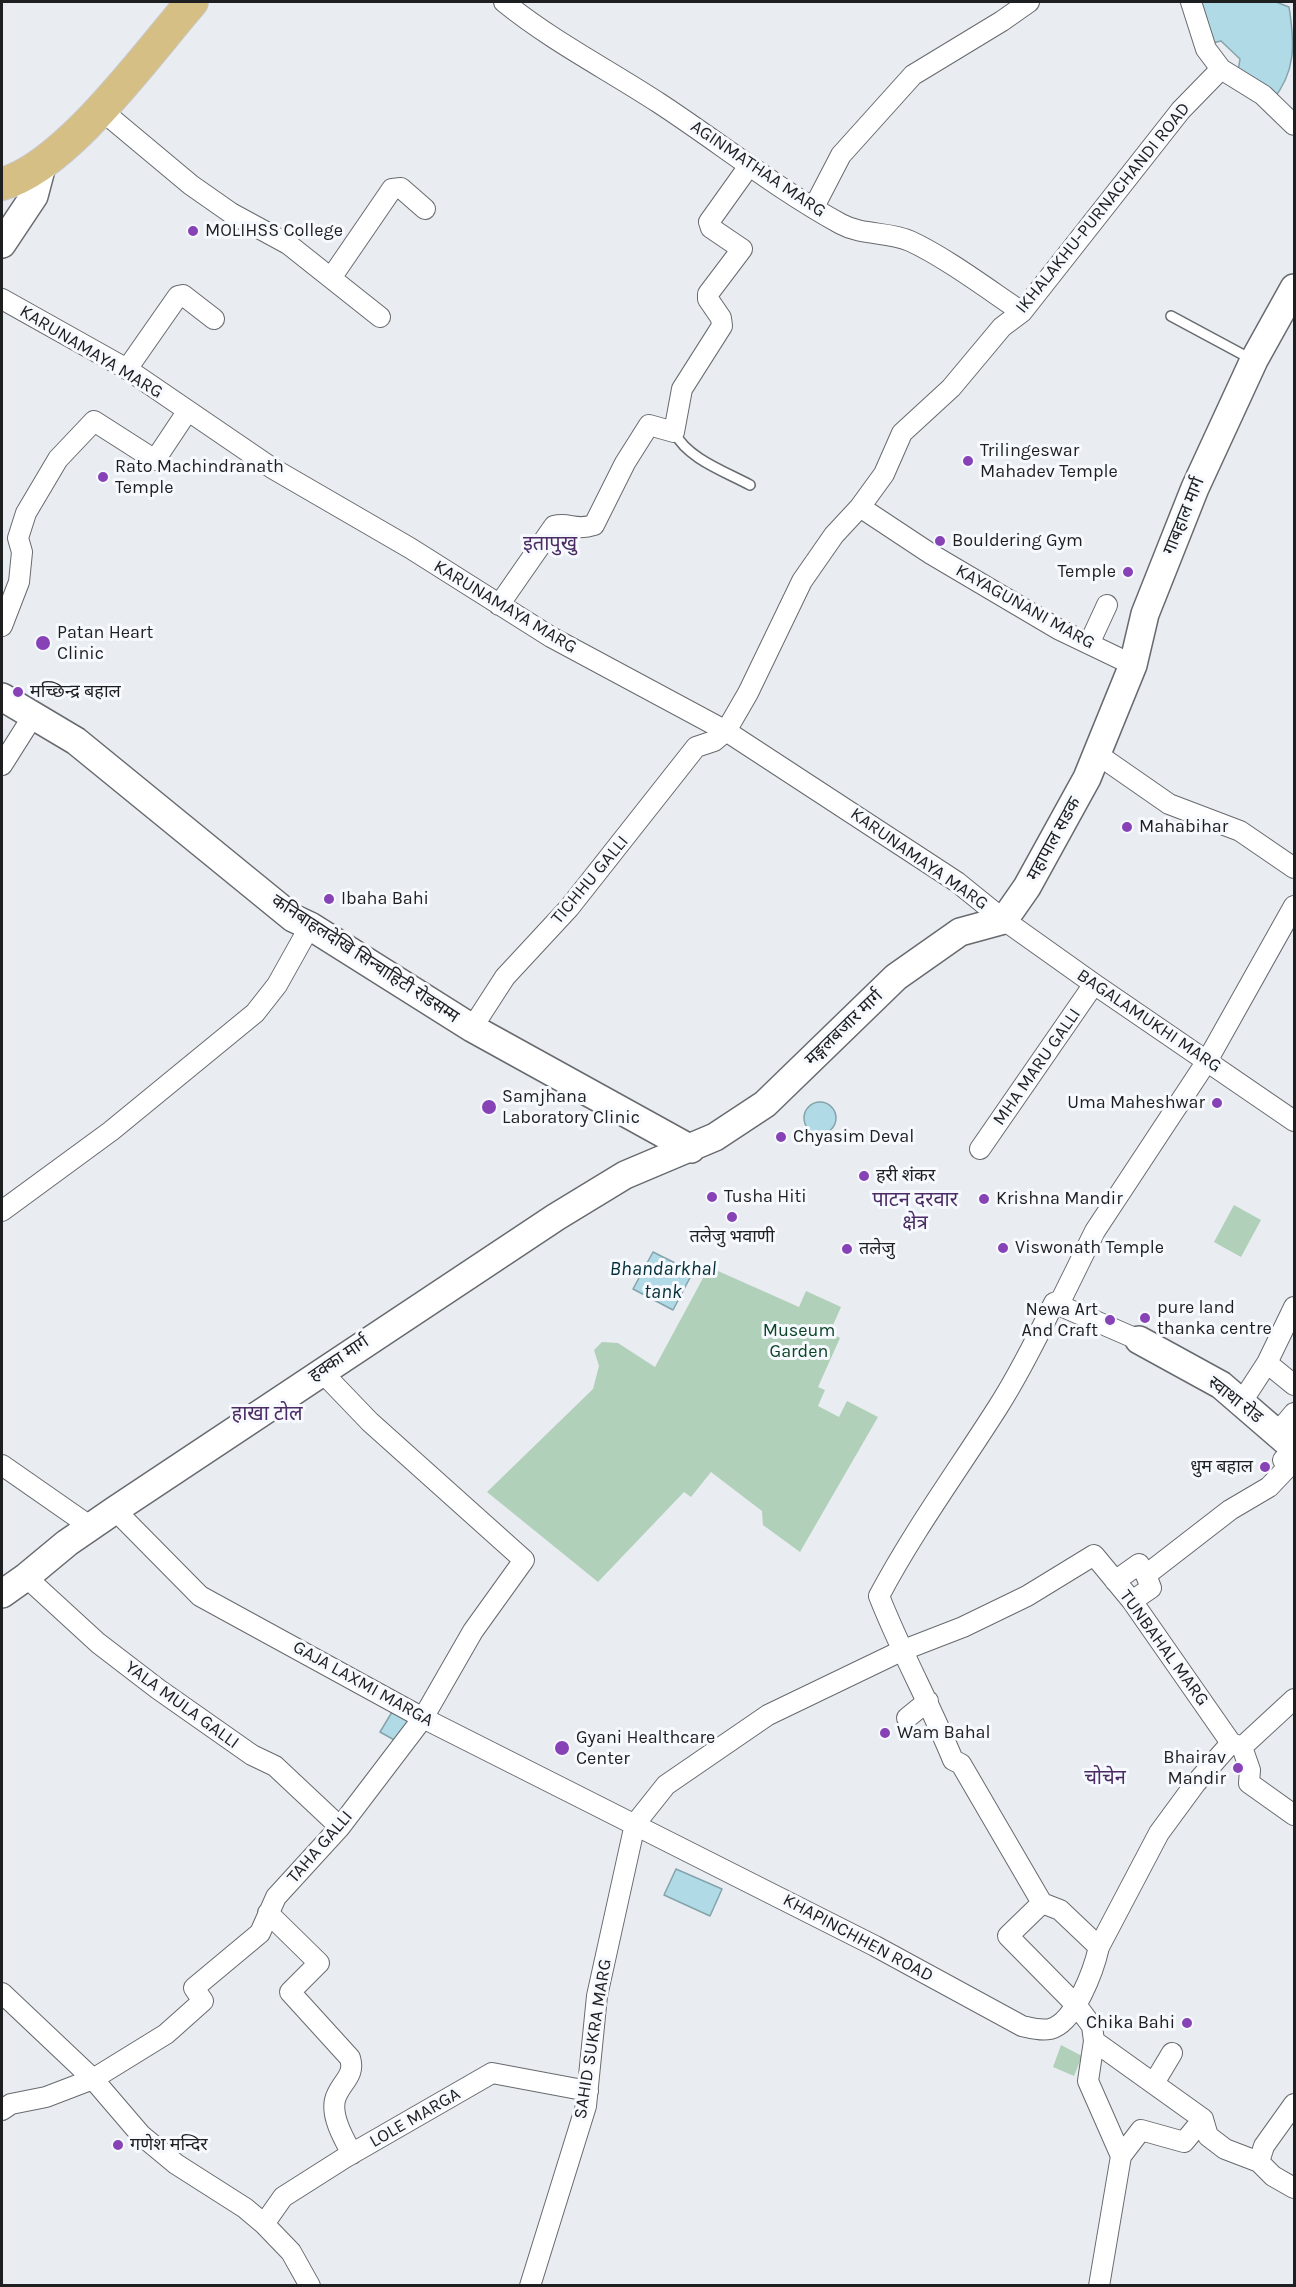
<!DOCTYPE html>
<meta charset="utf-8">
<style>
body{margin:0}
#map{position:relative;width:1296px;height:2287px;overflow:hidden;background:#e9ecf1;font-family:Karla,sans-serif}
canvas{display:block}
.frame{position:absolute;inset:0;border:3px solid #1e1f21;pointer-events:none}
</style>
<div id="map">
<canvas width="1296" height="2287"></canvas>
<div class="frame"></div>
</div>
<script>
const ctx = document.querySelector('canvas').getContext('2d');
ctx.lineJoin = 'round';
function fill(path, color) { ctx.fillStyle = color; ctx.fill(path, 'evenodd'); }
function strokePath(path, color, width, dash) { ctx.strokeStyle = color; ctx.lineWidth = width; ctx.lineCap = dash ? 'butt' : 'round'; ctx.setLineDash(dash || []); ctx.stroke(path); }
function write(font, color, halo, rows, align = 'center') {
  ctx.font = font + ' Karla,"Noto Sans Devanagari",sans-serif'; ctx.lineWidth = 6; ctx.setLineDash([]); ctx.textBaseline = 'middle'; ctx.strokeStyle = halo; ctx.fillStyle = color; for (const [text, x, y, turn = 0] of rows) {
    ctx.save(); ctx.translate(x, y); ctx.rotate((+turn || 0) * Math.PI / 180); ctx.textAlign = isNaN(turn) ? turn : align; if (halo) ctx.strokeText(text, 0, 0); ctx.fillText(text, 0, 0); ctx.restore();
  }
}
fill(new Path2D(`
 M1234 1205 1261 1220 1241 1257 1214 1242Z
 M709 1267 799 1307 806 1291 841 1307 830 1332 840 1338 818 1387 825 1390 818 1406 839 1417 847 1401 878 1417 800 1552 763 1525 762 1511 711 1472 691 1497 684 1492 598 1582 487 1492 593 1389 599 1366 594 1350 602 1342 618 1343 655 1367Z
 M1061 2045 1082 2056 1074 2076 1053 2067Z`), '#b1d0ba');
const water = new Path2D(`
 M1194 2H1276L1289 7C1295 44 1296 72 1272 101L1237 77 1240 59 1221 41 1208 44Z
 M804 1118a16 16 0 1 1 32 0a16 16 0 1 1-32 0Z
 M653 1252 693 1272 673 1310 633 1289Z
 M395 1707 413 1718 398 1742 380 1732Z
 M676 1869 722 1889 710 1916 664 1895Z`);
fill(water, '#b0dbe6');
strokePath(water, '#84a3ab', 1.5);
const lane = new Path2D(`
 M1171 316 1251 359
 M674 432C688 459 724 471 750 485`);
const street = new Path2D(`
 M504 2C552 41 607 69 659 103 720 143 777 189 841 224 863 236 887 231 910 241 945 257 989 290 1022 312
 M1191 2 1206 49 1221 69 1263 95 1294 125
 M100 109 191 185 231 213 288 244 380 317
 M814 207 841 155 913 75 1002 21 1029 2
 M331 278 392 189 401 188 425 209
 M2 299 127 369 272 468 410 548 551 637 726 731 957 882 1004 920 1094 984 1294 1121
 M127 369 178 296 183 295 214 319
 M860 507 931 554 1058 629 1133 665
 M499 605 554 526C569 522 575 531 594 525L625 463 649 425 674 432 682 389 722 326 721 318 708 299V294L742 249 711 228 709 222 749 166
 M2 626 19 582 22 552 18 538 26 513 58 459 94 421 155 460 187 412
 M1089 644 1107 605
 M1097 754 1169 804 1240 831 1294 868
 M2 765 33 716
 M472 1028 505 977 569 908 696 747 714 741 726 731 748 693 802 581 834 535 860 507 884 474 902 433 951 388 1002 327 1022 312 1181 110 1221 69
 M980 1149 1094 984
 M2 1211 111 1131 255 1013 277 985 310 926
 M1054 1303 1061 1300 1095 1231 1207 1061 1294 906
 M1054 1303 1139 1340
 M1267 1363 1294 1385
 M1241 1403 1267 1363 1294 1307
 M1277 1433 1294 1413
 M2 1465 91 1527
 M115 1510 200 1596 423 1718 875 1946 1022 2026C1031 2028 1040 2031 1050 2029 1075 2023 1094 1969 1099 1947L1060 1910 1042 1903
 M26 1577 98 1643 158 1689 252 1755 275 1766 340 1827
 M1115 1581 1139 1564 1146 1575
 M1132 1601 1151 1588 1146 1575 1230 1510 1269 1487 1288 1467 1283 1460 1294 1449
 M907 1718 928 1701
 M1242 1747 1250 1770 1249 1783 1294 1815
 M1242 1747 1294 1699
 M1042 1903 961 1764 953 1760C930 1704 901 1652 879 1596 914 1530 958 1470 998 1407 1019 1374 1037 1338 1054 1303
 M1042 1903 1008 1936 1077 2006 1092 2026 1094 2041 1088 2081 1121 2156 1099 2286
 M268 1913 319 1963 290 1992 350 2058C356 2077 339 2083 335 2100 331 2117 344 2139 352 2154
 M1099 1947 1159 1833 1195 1784 1231 1743 1242 1747
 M2 1993 93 2079 141 2135 176 2164 245 2208 264 2224 291 2252 310 2286
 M1094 2041 1203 2119
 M1154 2083 1172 2053
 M1294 2104 1264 2146 1259 2162 1273 2176 1294 2188
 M2 2110 11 2104 46 2097 93 2079 166 2034 203 2001 194 1988 260 1933 276 1897 340 1827 423 1718 473 1631 524 1560 370 1422 321 1371
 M1121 2156 1141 2130 1184 2142 1203 2119 1208 2136 1225 2149 1259 2162
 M264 2224 283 2197 346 2157 492 2073 588 2091
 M530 2286 586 2106 597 1996 635 1824 666 1785 768 1715 901 1651 963 1627 1027 1596 1094 1555 1132 1601 1231 1743`);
const secondary = new Path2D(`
 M2 244 34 196 43 162
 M2 697 76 741 293 918 310 926 472 1028 691 1149
 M1139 1340 1221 1385 1294 1448
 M2 1594 26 1577 67 1543 115 1510 556 1217 625 1175 715 1137 765 1104 896 977 960 932 1004 920 1027 887 1087 778 1133 665 1145 614 1195 488 1254 360 1294 288`);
const primary = new Path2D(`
 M2 184C66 167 147 54 192 2`);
strokePath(lane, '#676a6e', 12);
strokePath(street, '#676a6e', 22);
strokePath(secondary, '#676a6e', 30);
strokePath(primary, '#c9c9ca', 34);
strokePath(lane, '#fff', 9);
strokePath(street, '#fff', 20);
strokePath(secondary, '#fff', 27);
strokePath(primary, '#d6bf85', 32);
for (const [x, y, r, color] of [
 [193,231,6,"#8742b6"],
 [968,461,6,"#8742b6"],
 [103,477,6,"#8742b6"],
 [940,541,6,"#8742b6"],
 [1128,572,6,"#8742b6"],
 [43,643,8,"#8742b6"],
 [18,692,6,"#8742b6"],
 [1127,827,6,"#8742b6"],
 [329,899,6,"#8742b6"],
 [1217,1103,6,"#8742b6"],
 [489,1107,8,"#8742b6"],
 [781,1137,6,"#8742b6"],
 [864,1176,6,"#8742b6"],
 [712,1197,6,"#8742b6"],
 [984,1199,6,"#8742b6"],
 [732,1217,6,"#8742b6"],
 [1003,1248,6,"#8742b6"],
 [847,1249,6,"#8742b6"],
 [1145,1318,6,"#8742b6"],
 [1110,1320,6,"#8742b6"],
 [1265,1467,6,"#8742b6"],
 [885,1733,6,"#8742b6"],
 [562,1748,8,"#8742b6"],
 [1238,1768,6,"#8742b6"],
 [1187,2023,6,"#8742b6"],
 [118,2145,6,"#8742b6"]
]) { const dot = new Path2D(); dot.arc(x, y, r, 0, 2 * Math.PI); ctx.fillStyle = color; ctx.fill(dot); strokePath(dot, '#f6fafe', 2); }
write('18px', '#1e1f21', '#f6fafe', [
 ["AGINMATHAA MARG",758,169,34],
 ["IKHALAKHU-PURNACHANDI ROAD",1103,208,-51],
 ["KARUNAMAYA MARG",91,352,31],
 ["गाबहाल मार्ग",1184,516,-68],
 ["KARUNAMAYA MARG",505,607,31],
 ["KAYAGUNANI MARG",1025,607,29],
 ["महापाल सडक",1054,839,-61],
 ["KARUNAMAYA MARG",919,859,35],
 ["TICHHU GALLI",590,880,-50],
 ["कनिबाहलदेखि सिन्चाहिटी रोडसम्म",365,959,33],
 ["BAGALAMUKHI MARG",1149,1021,34],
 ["मङ्गलबजार मार्ग",844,1028,-44],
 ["MHA MARU GALLI",1037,1067,-55],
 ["हक्का मार्ग",339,1359,-34],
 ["स्वाथा रोड",1235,1400,38],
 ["TUNBAHAL MARG",1164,1648,54],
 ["GAJA LAXMI MARGA",363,1684,29],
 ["YALA MULA GALLI",182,1705,36],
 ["TAHA GALLI",320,1847,-49],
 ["KHAPINCHHEN ROAD",858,1938,28],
 ["SAHID SUKRA MARG",593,2039,-81],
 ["LOLE MARGA",415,2118,-30]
]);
write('18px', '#1e1f21', '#f6fafe', [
 ["MOLIHSS College",205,231],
 ["Trilingeswar",980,451],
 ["Mahadev Temple",980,472],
 ["Rato Machindranath",115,467],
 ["Temple",115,488],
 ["Bouldering Gym",952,541],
 ["Temple",1116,572,"right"],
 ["Patan Heart",57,633],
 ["Clinic",57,654],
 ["मच्छिन्द्र बहाल",30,692],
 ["Mahabihar",1139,827],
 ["Ibaha Bahi",341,899],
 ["Samjhana",502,1097],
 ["Laboratory Clinic",502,1118],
 ["Uma Maheshwar",1205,1103,"right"],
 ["Chyasim Deval",793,1137],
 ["हरी शंकर",876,1176],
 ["Tusha Hiti",724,1197],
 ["Krishna Mandir",996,1199],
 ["तलेजु भवाणी",732,1237,"center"],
 ["Viswonath Temple",1015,1248],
 ["तलेजु",859,1249],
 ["pure land",1157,1308],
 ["thanka centre",1157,1329],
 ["Newa Art",1098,1310,"right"],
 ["And Craft",1098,1331,"right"],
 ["धुम बहाल",1253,1467,"right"],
 ["Wam Bahal",897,1733],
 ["Gyani Healthcare",576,1738],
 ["Center",576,1759],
 ["Bhairav",1226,1758,"right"],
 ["Mandir",1226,1779,"right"],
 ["Chika Bahi",1175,2023,"right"],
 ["गणेश मन्दिर",130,2145]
], 'left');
write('18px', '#0c4426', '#f6fafe', [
 ["Museum",799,1331],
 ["Garden",799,1352]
]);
write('20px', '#4b2b63', '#f6fafe', [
 ["इतापुखु",550,544],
 ["पाटन दरवार",915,1200],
 ["क्षेत्र",915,1223],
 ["हाखा टोल",267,1414],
 ["चोचेन",1105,1778]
]);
write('italic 20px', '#052f37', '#f6fafe', [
 ["Bhandarkhal",663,1269],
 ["tank",663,1292]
]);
</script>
